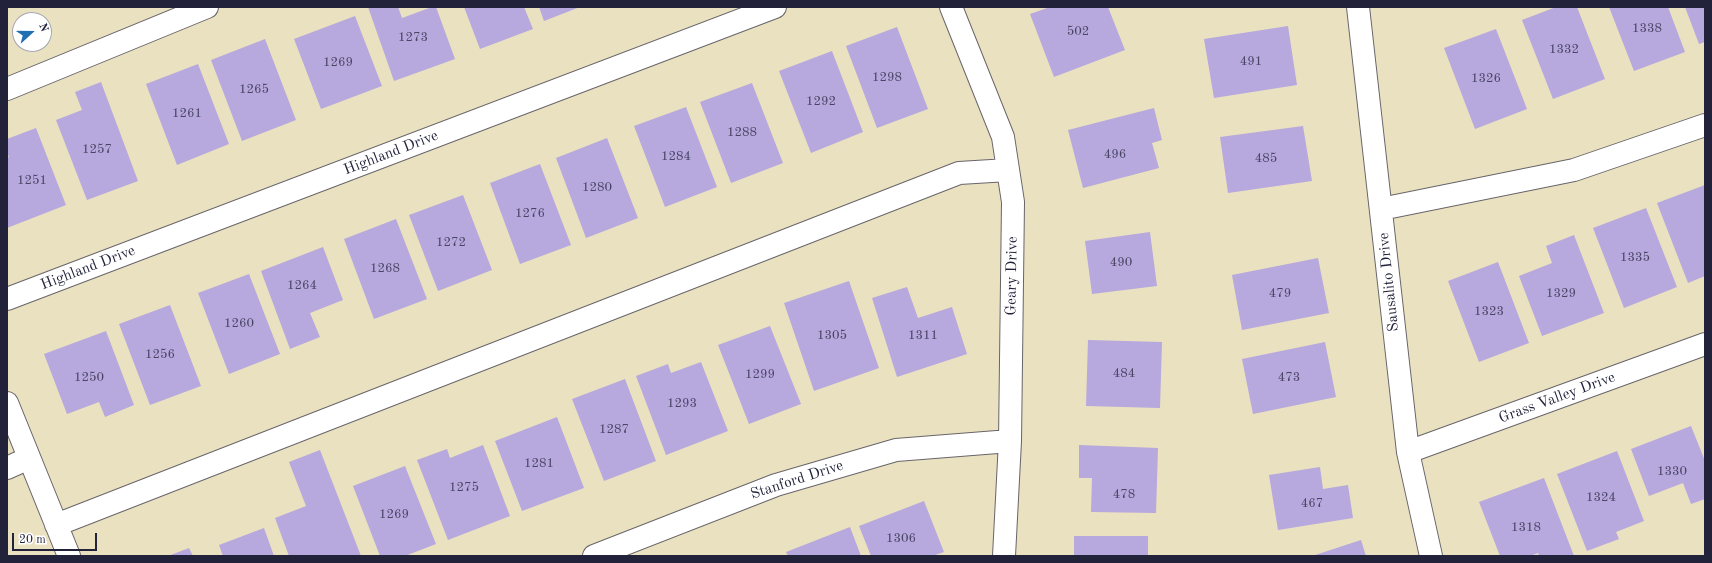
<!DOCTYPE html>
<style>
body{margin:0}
#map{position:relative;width:1712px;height:563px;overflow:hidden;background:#eae1c0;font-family:"Old Standard TT",serif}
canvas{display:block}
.frame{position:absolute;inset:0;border:8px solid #22223b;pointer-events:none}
.north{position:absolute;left:12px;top:12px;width:40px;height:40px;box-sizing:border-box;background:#fff;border:1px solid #a7a7b1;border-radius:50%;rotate:69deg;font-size:11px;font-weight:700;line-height:16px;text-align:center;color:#22223b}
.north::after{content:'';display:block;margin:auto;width:14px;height:18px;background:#1f6fb2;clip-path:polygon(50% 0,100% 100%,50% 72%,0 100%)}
.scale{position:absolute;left:12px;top:533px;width:85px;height:18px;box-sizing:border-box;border:2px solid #22223b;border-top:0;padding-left:5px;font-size:12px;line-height:14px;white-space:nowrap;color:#22223b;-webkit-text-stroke:3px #fff;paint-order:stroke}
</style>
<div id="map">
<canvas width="1712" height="563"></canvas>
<div class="frame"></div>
<div class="north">N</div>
<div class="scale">20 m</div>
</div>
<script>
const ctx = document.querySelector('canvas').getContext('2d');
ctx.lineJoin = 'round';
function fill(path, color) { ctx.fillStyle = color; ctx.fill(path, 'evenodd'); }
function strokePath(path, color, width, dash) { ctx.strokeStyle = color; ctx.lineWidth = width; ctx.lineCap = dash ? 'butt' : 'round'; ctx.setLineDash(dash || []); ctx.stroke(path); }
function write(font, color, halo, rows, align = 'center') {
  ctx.font = font + ' "Old Standard TT",serif'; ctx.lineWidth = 4; ctx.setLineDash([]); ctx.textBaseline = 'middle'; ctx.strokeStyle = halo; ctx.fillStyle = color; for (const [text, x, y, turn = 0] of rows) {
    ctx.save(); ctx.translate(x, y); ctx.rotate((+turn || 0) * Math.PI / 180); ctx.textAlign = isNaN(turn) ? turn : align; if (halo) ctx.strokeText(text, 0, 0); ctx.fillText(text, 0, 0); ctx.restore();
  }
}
fill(new Path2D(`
 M368 7H398L402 18 432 7H436L455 59 394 81Z
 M464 7H524L533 29 480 49Z
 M539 7H580L544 21Z
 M1050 7H1108L1125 50 1054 77 1030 14Z
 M1556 7H1577L1605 79 1553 99 1522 20Z
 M1609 7H1668L1685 52 1634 71Z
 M1685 7H1705V42L1699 44Z
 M355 16 382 86 321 109 294 39Z
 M1288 26 1297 85 1214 98 1204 39Z
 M897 27 928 109 877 128 846 46Z
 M1496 29 1527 109 1475 129 1444 48Z
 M265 39 296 120 242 141 211 60Z
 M832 51 863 132 811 153 779 71Z
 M198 64 229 144 177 165 146 84Z
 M101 82 138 181 87 200 56 120 82 110 75 92Z
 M752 83 783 163 731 183 700 102Z
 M686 107 717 187 665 207 634 126Z
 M1154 108 1162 140 1152 143 1159 168 1083 188 1068 130Z
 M1303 126 1312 181 1228 193 1220 137Z
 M36 128 66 205 7 228V158L9 157 7 153V139Z
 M607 138 638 218 586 238 556 158Z
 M540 164 571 245 520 264 490 183Z
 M1705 185V276L1688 283 1657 203Z
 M463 195 492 270 438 291 409 215Z
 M1646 208 1677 287 1624 308 1593 228Z
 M396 219 427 299 374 319 344 239Z
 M1150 232 1157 286 1092 294 1085 241Z
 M1574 235 1604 313 1542 336 1519 276 1552 263 1546 246Z
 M323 247 343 300 310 313 320 337 290 349 261 271Z
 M1318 258 1329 313 1242 330 1232 275Z
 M1498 262 1529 343 1479 362 1448 281Z
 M249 274 280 354 229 374 198 293Z
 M849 281 879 368 814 391 784 303Z
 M907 287 918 318 952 307 967 354 897 377 872 298Z
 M170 305 201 386 150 405 119 324Z
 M770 326 801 404 749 424 718 345Z
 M106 331 134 405 105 417 99 402 67 414 44 354Z
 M1088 340 1162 342 1160 408 1086 406Z
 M1325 342 1336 397 1253 414 1242 359Z
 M701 362 728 431 666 455 636 376 668 364 671 373Z
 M625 379 656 461 604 481 572 399Z
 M557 417 584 488 522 511 495 441Z
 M1691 426 1705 461V499L1691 504 1683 483 1649 496 1631 449Z
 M483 445 510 516 448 540 417 460 447 449 450 458Z
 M1079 445 1158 448 1156 513 1091 512 1092 478H1079Z
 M320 450 361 556H289L275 518 306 506 289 462Z
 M1617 451 1644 521 1616 532 1619 539 1587 551 1557 474Z
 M405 466 436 544 405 556H380L353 486Z
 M1320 467 1323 489 1348 485 1353 518 1278 530 1269 475Z
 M1544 478 1574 556H1539L1538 553 1530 556H1500L1479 502Z
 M924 501 944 552 932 556H871L859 526Z
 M850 527 861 556H788L786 552Z
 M264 528 274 556H223L219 545Z
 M1074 536H1148V556H1074Z
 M1361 540 1366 556H1312Z
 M189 548 193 556H168Z`), '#b7a8dd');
const minor = new Path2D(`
 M951 7 1003 137 1013 202 1010 441 1004 556
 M1358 7 1408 452 1431 556
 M7 89 207 7
 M1381 209 1574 170 1705 125
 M7 299 775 7
 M7 403 69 556
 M1408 452 1705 344
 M7 468 29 458
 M56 525 959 173 1008 170
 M594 556 776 485 896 450 1010 441`);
strokePath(minor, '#68656a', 24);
strokePath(minor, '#fff', 22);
write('13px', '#474464', null, [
 ["1338",1647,29],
 ["502",1078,32],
 ["1273",413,38],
 ["1332",1564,50],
 ["491",1251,62],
 ["1269",338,63],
 ["1298",887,78],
 ["1326",1486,79],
 ["1265",254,90],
 ["1292",821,102],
 ["1261",187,114],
 ["1288",742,133],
 ["1257",97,150],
 ["496",1115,155],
 ["1284",676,157],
 ["485",1266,159],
 ["1251",32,181],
 ["1280",597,188],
 ["1276",530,214],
 ["1272",451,243],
 ["1335",1635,258],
 ["490",1121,263],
 ["1268",385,269],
 ["1264",302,286],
 ["479",1280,294],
 ["1329",1561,294],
 ["1323",1489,312],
 ["1260",239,324],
 ["1305",832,336],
 ["1311",923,336],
 ["1256",160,355],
 ["484",1124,374],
 ["1299",760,375],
 ["1250",89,378],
 ["473",1289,378],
 ["1293",682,404],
 ["1287",614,430],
 ["1281",539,464],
 ["1330",1672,472],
 ["1275",464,488],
 ["478",1124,495],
 ["1324",1601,498],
 ["467",1312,504],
 ["1269",394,515],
 ["1318",1526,528],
 ["1306",901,539]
]);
write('15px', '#22223b', '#fff', [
 ["Highland Drive",391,153,-21],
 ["Highland Drive",88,268,-21],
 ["Geary Drive",1012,276,-89],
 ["Sausalito Drive",1389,282,-96],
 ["Grass Valley Drive",1557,398,-20],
 ["Stanford Drive",797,480,-18]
]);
</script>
